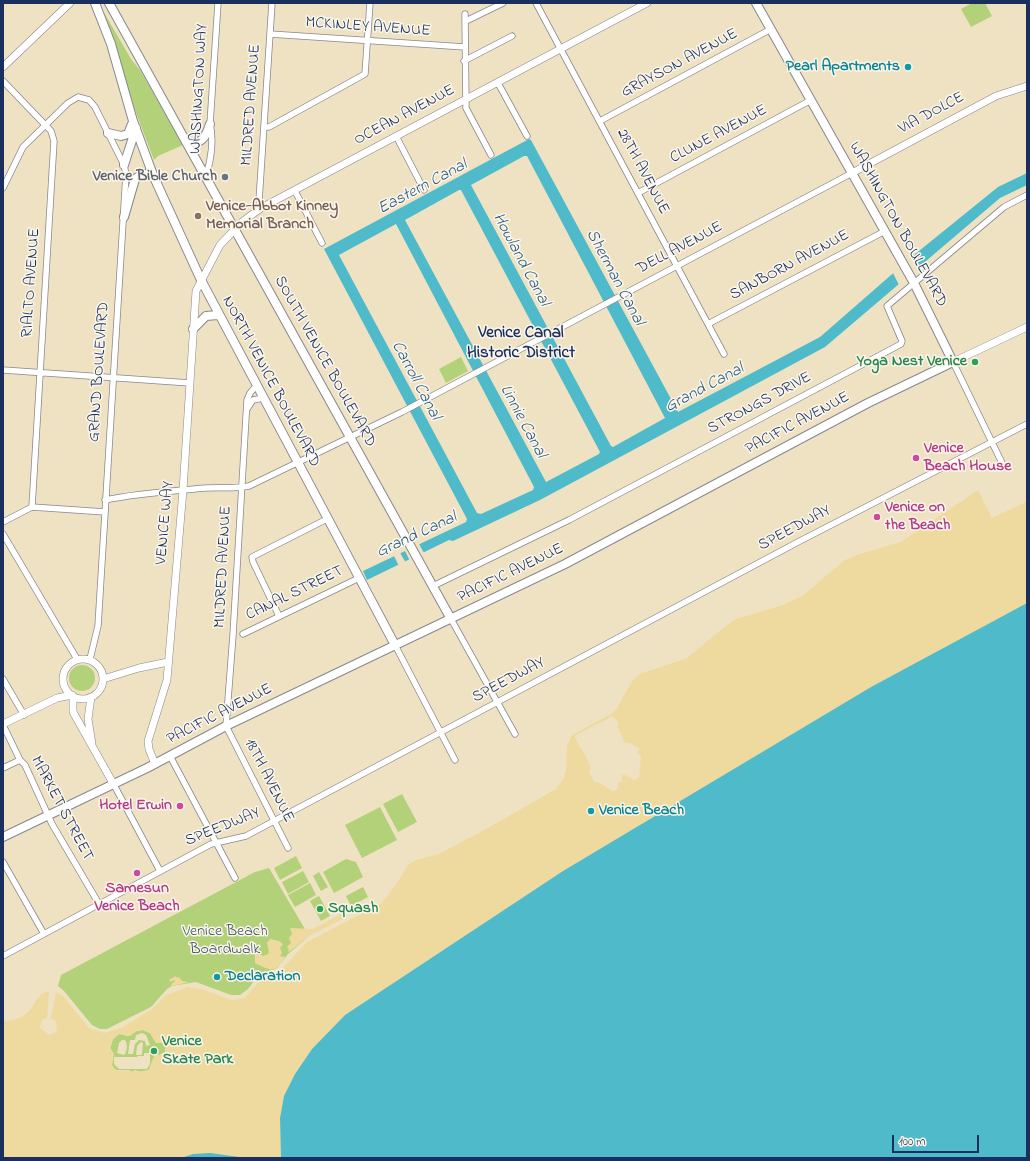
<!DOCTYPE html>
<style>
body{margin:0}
#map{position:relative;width:1030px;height:1161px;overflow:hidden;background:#efe2c2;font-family:"Indie Flower",sans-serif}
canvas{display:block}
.frame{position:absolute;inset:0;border:4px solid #1b2f5e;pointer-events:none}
.scale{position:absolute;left:892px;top:1135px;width:87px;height:18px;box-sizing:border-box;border:2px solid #1b2f5e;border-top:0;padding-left:5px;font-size:12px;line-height:14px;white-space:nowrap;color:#1b2f5e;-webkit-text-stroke:3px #fbf7ec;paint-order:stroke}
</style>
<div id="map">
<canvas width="1030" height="1161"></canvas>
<div class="frame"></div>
<div class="scale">100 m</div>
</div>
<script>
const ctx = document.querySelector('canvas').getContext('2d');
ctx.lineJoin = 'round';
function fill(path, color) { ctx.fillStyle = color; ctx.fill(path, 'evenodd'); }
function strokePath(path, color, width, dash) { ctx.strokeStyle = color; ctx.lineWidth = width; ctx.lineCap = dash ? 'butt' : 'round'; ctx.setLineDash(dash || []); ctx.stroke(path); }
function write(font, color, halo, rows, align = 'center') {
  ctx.font = font + ' "Indie Flower",sans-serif'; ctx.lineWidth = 3; ctx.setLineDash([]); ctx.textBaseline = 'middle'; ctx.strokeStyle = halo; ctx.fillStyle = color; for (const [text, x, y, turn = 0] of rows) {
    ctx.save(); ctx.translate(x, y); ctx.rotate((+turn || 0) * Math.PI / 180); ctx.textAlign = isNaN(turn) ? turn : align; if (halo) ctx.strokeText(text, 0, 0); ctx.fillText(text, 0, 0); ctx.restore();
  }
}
fill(new Path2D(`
 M972 3H985L992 16 971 27 961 9Z
 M99 4 131 59 140 70 183 145 158 156 154 160 135 110 108 24Z
 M461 357 468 371 446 383 439 369Z
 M69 678a13 13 0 1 1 26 0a13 13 0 1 1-26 0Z
 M402 794 417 822 398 832 383 804Z
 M380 807 397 840 362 858 345 825Z
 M296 856 302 868 280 880 274 868Z
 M346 859 356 862 363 877 334 893 323 872Z
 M269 868 309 936 288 954 277 968 257 977 248 989 240 995H231L196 982 172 986 167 989 151 1007 107 1029H100L92 1025 64 991 58 986 61 975 255 872Z
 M303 871 309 882 288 894 282 882Z
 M319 872 328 887 321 891 313 876Z
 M310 883 316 895 295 907 288 895Z
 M363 887 368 897 351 906 346 896Z
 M319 896 330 916 321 921 310 901Z
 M143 1030 150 1033 156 1043H164L166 1046 165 1052 160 1055 156 1054 149 1070 138 1072 136 1070 132 1072 129 1070H115L112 1065 113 1054 110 1049 113 1039 119 1034 128 1036 137 1031ZM142 1033 146 1035 150 1045 146 1046 145 1041 139 1040 135 1044 133 1054H128L130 1040H135L136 1035ZM122 1040H125C128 1043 127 1053 124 1055L117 1053 119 1043ZM141 1042 143 1043 142 1055H136L137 1046ZM144 1053H150V1064L147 1069H119L114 1064V1057H137L138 1056H144Z`), '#b3d178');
fill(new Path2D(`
 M978 490 992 518 1026 502 1027 503V603L871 687 563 871 345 1015 312 1049 295 1074 284 1096 280 1118 281 1158C270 1158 258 1159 246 1158 223 1155 204 1151 181 1158H3V1021C38 1021 31 992 49 992L47 1018 42 1020 40 1027 48 1035 56 1032 57 1027 56 1021 51 1018 56 992 63 996 89 1028 104 1033 121 1028 151 1010 165 996 187 987 201 989 232 1000 245 998 260 980 280 971 307 942 382 903 397 883 408 865 416 860 439 854 486 829 556 789 564 778 566 769 567 746 572 735 611 714 617 708 633 680 640 674 687 658 723 628 736 619 783 605 802 596 845 560 860 554 901 542ZM613 716 619 724 617 726 625 743H630L640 749 637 753 641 756 639 777 635 780 625 775H622V782H618V788L614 792 600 783 594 782 589 772 591 766 574 736ZM143 1030 150 1033 156 1043H164L166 1046 165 1052 160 1055 156 1054C147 1064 155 1076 134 1070L132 1072 129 1070C125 1072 115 1072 112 1065L114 1054 110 1047 113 1039 119 1034 130 1036 137 1031Z
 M344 912 347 917 309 936 289 952 288 951 289 949 287 947 291 943 289 938 292 934 290 928 313 929Z
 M270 939 279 941 283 944 280 948 282 953 280 956 285 957C274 975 270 970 255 963V954L262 955 263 956 268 954 269 952 267 943Z
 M176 976 177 978 179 977 182 981 189 982 172 986 171 984 175 981 174 980 170 982 169 980Z`), '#eeda9e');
fill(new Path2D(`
 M529 139 531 140 678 412 820 337 914 255 998 187 1027 173V185L1000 198 825 347 540 500 453 541 449 540 367 580 363 571 466 522 467 519 324 249ZM524 156H527L665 418 613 447 611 446 471 185ZM459 190H461L600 452 599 454 546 482 405 220ZM396 224 534 487 533 490 481 514 477 513 339 255Z
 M1027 603V1158H281L280 1118 284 1096 295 1074 312 1049 345 1015 563 871 871 687Z
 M210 1153 247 1158H181L193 1154Z`), '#4fbbca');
fill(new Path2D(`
 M913 255 921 268 900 287 893 273Z
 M437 533 419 544 424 553 442 544V546L410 561 404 549Z
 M399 551 406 563 399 566 393 554Z`), '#efe2c2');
const minor = new Path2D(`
 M536 3 724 354
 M465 14 466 108 491 155
 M466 21 503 3
 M270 34 465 47
 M464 61 512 36
 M3 81 51 131 54 141 32 507
 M498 83 527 136
 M600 121 771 29
 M264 127H269L365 74 370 3
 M396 136 424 190
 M206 175C211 161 214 140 210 124L218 3
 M3 188 23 147 68 103 78 97 89 100 95 107 124 165 126 174 98 626 90 659
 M295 191 322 243
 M638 193 811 100
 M261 208 259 201 272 3
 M708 324 885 231
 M953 362 1003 465
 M3 370 190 383
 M256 386 250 393 247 400 233 635 226 726 288 848
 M247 409 253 400 263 398
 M105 500C138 493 172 491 206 488 220 487 235 489 249 486L402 412 852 173
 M3 522 32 507 105 512
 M3 534 77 659
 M433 586 569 520 901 344 902 341 887 306 1004 207 1027 195
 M279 616 253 562 252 557 327 519
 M451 619 515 734
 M243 634 359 578
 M395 645 455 760
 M3 679 24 715
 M3 725 20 760 25 765 52 824 99 904
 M170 756 235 878
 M3 768 20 760
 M114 785 160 871
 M3 862 44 934
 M3 956 211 844 246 836 274 821 798 542 1027 424`);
const tertiary = new Path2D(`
 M3 67 70 3
 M852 173 996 96 1027 86
 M953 362 1027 327
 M63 679a20 20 0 1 1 40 0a20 20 0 1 1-40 0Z
 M103 679 139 668 168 662
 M73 696V712L114 785
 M91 697 88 719 92 744
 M3 724 57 698 72 695
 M155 764 149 749 148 741 167 680 183 490 196 291 220 245 242 222 261 208 647 3`);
const secondary = new Path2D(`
 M95 3 111 44 133 121 153 175 201 280 395 645
 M109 3 451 619
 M108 133 121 136 128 134 132 124
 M188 143C202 144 206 137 210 124
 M124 165 136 128
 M124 217 135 179 142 174 153 175
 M193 329 206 316 218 315
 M3 837 147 768 226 726 565 564 868 403 953 362 914 283 756 3`);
strokePath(minor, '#858890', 7);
strokePath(tertiary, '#858890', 8);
strokePath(secondary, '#858890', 10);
strokePath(minor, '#fff', 5.5);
strokePath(tertiary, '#fff', 7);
strokePath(secondary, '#fff', 8);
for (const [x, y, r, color] of [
 [908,67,4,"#0f9aa8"],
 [225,177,4,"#6b7280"],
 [198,216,4,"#8d6e63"],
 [975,362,4,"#2e9e5b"],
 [916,458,4,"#d1479c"],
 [877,517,4,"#d1479c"],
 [180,806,4,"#d1479c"],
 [591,811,4,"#0f9aa8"],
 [137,873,4,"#d1479c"],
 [320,909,4,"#2e9e5b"],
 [217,977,4,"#0f9aa8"],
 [154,1051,4,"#2e9e5b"]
]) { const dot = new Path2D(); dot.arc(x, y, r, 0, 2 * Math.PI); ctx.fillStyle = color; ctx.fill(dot); strokePath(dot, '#fbf7ec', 1.5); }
write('16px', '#1b2f5e', '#fbf7ec', [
 ["MCKINLEY AVENUE",368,28,4],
 ["GRAYSON AVENUE",680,64,-28],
 ["WASHINGTON WAY",200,89,-87],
 ["MILDRED AVENUE",252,105,-86],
 ["VIA DOLCE",932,114,-28],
 ["OCEAN AVENUE",405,116,-28],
 ["CLUNE AVENUE",719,135,-28],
 ["28TH AVENUE",642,172,62],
 ["WASHINGTON BOULEVARD",897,225,61],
 ["DELL AVENUE",680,249,-28],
 ["SANBORN AVENUE",790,266,-28],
 ["RIALTO AVENUE",32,283,-86],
 ["SOUTH VENICE BOULEVARD",324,362,61],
 ["GRAND BOULEVARD",100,372,-86],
 ["NORTH VENICE BOULEVARD",270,382,62],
 ["STRONGS DRIVE",760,404,-28],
 ["PACIFIC AVENUE",798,424,-28],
 ["VENICE WAY",166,523,-85],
 ["SPEEDWAY",795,529,-28],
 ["MILDRED AVENUE",224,567,-87],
 ["PACIFIC AVENUE",511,574,-26],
 ["CANAL STREET",295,594,-26],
 ["SPEEDWAY",509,681,-28],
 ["PACIFIC AVENUE",220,715,-27],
 ["18TH AVENUE",268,781,63],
 ["MARKET STREET",61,809,62],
 ["SPEEDWAY",223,828,-22]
]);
write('bold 16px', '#0d838f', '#fbf7ec', [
 ["Pearl Apartments",900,67,"right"],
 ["Venice Beach",599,811],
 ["Declaration",225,977]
], 'left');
write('bold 16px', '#5b616d', '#fbf7ec', [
 ["Venice Bible Church",217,177]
], 'right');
write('bold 16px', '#785e54', '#fbf7ec', [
 ["Venice-Abbot Kinney",206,207],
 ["Memorial Branch",206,225]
], 'left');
write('bold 16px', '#27864d', '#fbf7ec', [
 ["Yoga Nest Venice",967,362,"right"],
 ["Squash",328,909],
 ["Venice",162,1042],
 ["Skate Park",162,1060]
], 'left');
write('bold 16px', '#b23c85', '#fbf7ec', [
 ["Venice",924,449],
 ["Beach House",924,467],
 ["Venice on",885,508],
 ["the Beach",885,526],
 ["Hotel Erwin",172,806,"right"],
 ["Samesun",137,889,"center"],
 ["Venice Beach",137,907,"center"]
], 'left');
write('16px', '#415864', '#fbf7ec', [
 ["Venice Beach",225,932],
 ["Boardwalk",225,950]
]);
write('italic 17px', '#2b597e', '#fbf7ec', [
 ["Eastern Canal",423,188,-28],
 ["Howland Canal",520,260,62],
 ["Sherman Canal",614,278,62],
 ["Carroll Canal",415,381,62],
 ["Grand Canal",705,389,-28],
 ["Linnie Canal",522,422,62],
 ["Grand Canal",417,536,-25]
]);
write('bold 17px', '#1b2f5e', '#fbf7ec', [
 ["Venice Canal",521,334],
 ["Historic District",521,354]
]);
</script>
